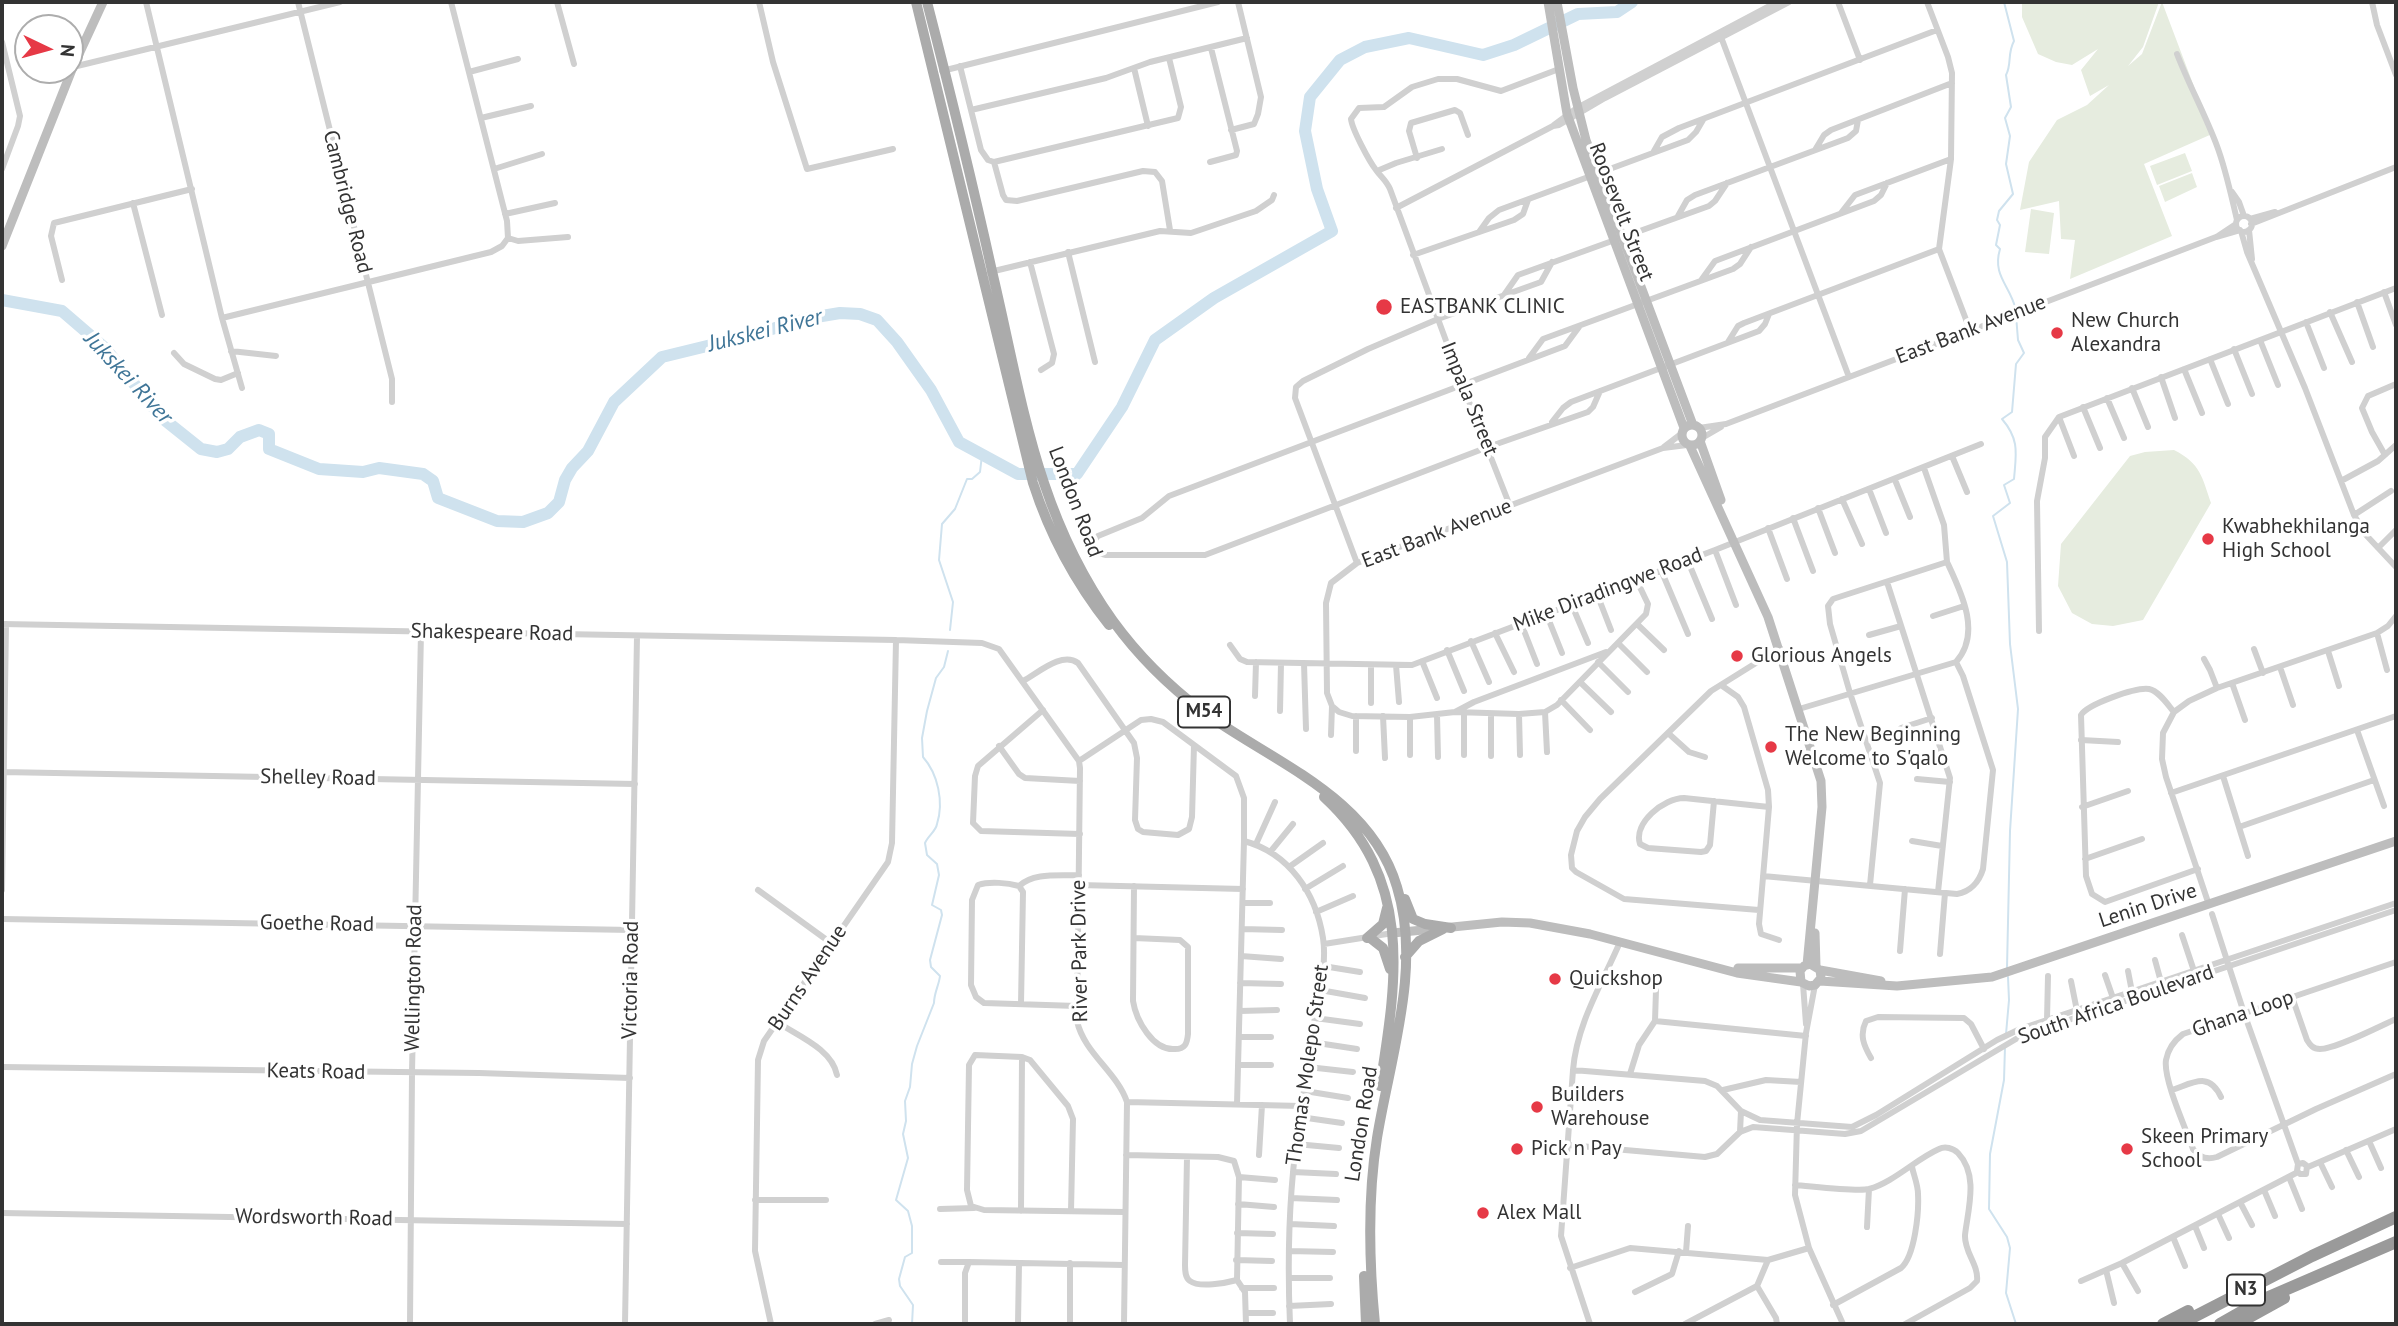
<!DOCTYPE html>
<style>
body{margin:0}
#map{position:relative;width:2398px;height:1326px;overflow:hidden;background:#fff;font-family:"PT Sans",sans-serif}
canvas{display:block}
.frame{position:absolute;inset:0;border:4px solid #333;pointer-events:none}
.north{position:absolute;left:14px;top:14px;width:70px;height:70px;box-sizing:border-box;background:#fff;border:2px solid #adadad;border-radius:50%;rotate:95deg;font-size:19px;font-weight:700;line-height:28px;text-align:center;color:#333}
.north::after{content:'';display:block;margin:auto;width:24px;height:32px;background:#e63946;clip-path:polygon(50% 0,100% 100%,50% 72%,0 100%)}
</style>
<div id="map">
<canvas width="2398" height="1326"></canvas>
<div class="frame"></div>
<div class="north">N</div>
</div>
<script>
const ctx = document.querySelector('canvas').getContext('2d');
ctx.lineJoin = 'round';
function fill(path, color) { ctx.fillStyle = color; ctx.fill(path, 'evenodd'); }
function strokePath(path, color, width, dash) { ctx.strokeStyle = color; ctx.lineWidth = width; ctx.lineCap = dash ? 'butt' : 'round'; ctx.setLineDash(dash || []); ctx.stroke(path); }
function write(font, color, halo, rows, align = 'center') {
  ctx.font = font + ' "PT Sans",sans-serif'; ctx.lineWidth = 7; ctx.setLineDash([]); ctx.textBaseline = 'middle'; ctx.strokeStyle = halo; ctx.fillStyle = color; for (const [text, x, y, turn = 0] of rows) {
    ctx.save(); ctx.translate(x, y); ctx.rotate((+turn || 0) * Math.PI / 180); ctx.textAlign = isNaN(turn) ? turn : align; if (halo) ctx.strokeText(text, 0, 0); ctx.fillText(text, 0, 0); ctx.restore();
  }
}
fill(new Path2D(`
 M2022 2H2159L2143 47 2128 66 2142 54 2162 2 2212 134 2144 164 2172 236 2070 279 2075 240 2061 239 2059 201 2020 210 2029 162 2057 120 2087 105 2109 85 2090 96 2081 70 2098 49 2072 65 2056 62 2038 54 2022 17Z
 M2185 153 2192 171 2157 185 2150 166Z
 M2192 173 2197 187 2165 202 2159 186Z
 M2031 209 2054 213 2049 254 2025 252Z
 M2174 450C2201 464 2202 477 2211 503L2143 620 2113 626 2092 624 2072 613 2058 586 2061 544 2130 456 2145 452Z`), '#e6ecdf');
strokePath(new Path2D(`
 M2004 2 2014 41C2007 54 2012 64 2006 75L2011 107 2005 118 2010 136 2006 164 2013 194 1999 211 1997 220 2000 225 1996 245 2000 249C1992 276 2010 285 2016 310
 M950 630 953 602 939 560 942 524 955 509 967 479H972L980 472 982 455
 M2007 968 2010 831 2018 709 2010 644 2007 562 1993 516 2010 503 2004 485 2014 479C2016 454 2020 440 2002 419L2012 412 2016 364 2024 353 2018 340 2016 315
 M2006 1034 2009 1000 2008 977
 M2005 1047 2004 1080 1990 1154 1989 1209 2007 1237 2010 1248 2006 1293 2016 1324
 M912 1324 913 1305 900 1286 899 1279 905 1257 912 1253V1226L908 1211 896 1200 908 1158 903 1134 906 1121 905 1101 910 1087 912 1064 917 1046 934 1003C934 993 939 985 940 976L931 967 930 960 942 915 941 910 932 905 939 875 937 864 927 855 925 843C928 836 936 831 937 824 944 802 938 774 923 757L922 738 927 711 936 678 944 667 948 651`), '#cfe2ee', 2);
strokePath(new Path2D(`
 M2 300 62 311 105 348 161 417 201 449 217 452 228 449 240 437 259 430 269 434V449L319 469 363 472 379 468 423 474 433 481 438 498 497 521 523 522 548 513 559 502 565 480 572 468 588 451 614 402 662 357 744 337 810 318 840 313 860 314 877 320 897 342 931 390 959 442 1018 474H1077L1122 407 1155 340 1214 298 1332 231 1317 189 1305 131 1310 97 1340 60 1365 47 1409 38 1483 55 1514 45 1578 14 1617 12 1632 2`), '#cfe2ee', 12);
strokePath(new Path2D(`
 M146 2 222 318 242 388
 M298 2 392 379V402
 M451 2 507 221 508 238
 M557 2 574 64
 M759 2 773 62 807 169 893 149
 M1838 2 1860 60
 M1927 2 1948 57 1952 73 1951 159 1939 249 1970 330
 M2372 2 2377 25 2396 75
 M1721 37 1849 377
 M2 42 20 116 18 126 2 169
 M2177 54C2189 85 2205 114 2217 146 2226 170 2231 195 2237 220
 M960 66 981 150 988 160 994 162 1003 195 1006 200 1017 201 1143 171 1155 172 1162 181 1170 230
 M73 67 340 2
 M1134 68 1148 126
 M942 71 1218 2
 M469 72 518 59
 M971 110 1106 78 1150 62 1247 38
 M481 118 531 106
 M1554 125 1577 108 1777 2
 M1231 130 1254 124 1258 114 1261 97 1238 2
 M1815 150 1824 135 1831 130 1952 83
 M1654 151 1662 137 1679 128 1937 30
 M1417 158 1409 131 1411 123 1455 110 1460 113 1468 135
 M994 162 1178 118 1181 107 1169 58
 M1210 162 1236 155 1237 151 1211 48
 M494 169 542 154
 M1377 171 1396 163 1442 149
 M2232 192 2239 202 2244 216
 M133 203 162 315
 M1396 208 1553 126 1559 125 1605 98 1789 2
 M1841 213 1855 195 1951 159
 M505 214 555 203
 M1678 216 1687 200 1695 195 1848 138 1856 131 1858 120
 M2236 224a8 8 0 1 1 16 0a8 8 0 1 1-16 0Z
 M2250 219 2275 212
 M2251 224 2396 167
 M2249 230 2252 259
 M2241 231 2247 252 2305 388 2354 515 2366 535 2396 567
 M1479 232 1489 218 1499 210 1688 140 1696 132 1703 120
 M2218 236 2236 224
 M508 238 518 241 568 237
 M1068 252 1095 362
 M1413 255 1514 220 1523 214 1528 200
 M1030 262 1054 354 1052 363 1041 370
 M990 272 1160 231 1191 233 1256 211 1272 200 1274 195
 M1702 279 1715 261 1874 201 1881 195 1887 183
 M62 280 51 236 54 223 192 189
 M2384 292 2396 325
 M1504 295 1518 275 1709 206 1715 201 1727 183
 M2357 302 2373 347
 M2330 312 2352 362
 M222 318 491 252 502 246 508 238
 M2306 322 2324 368
 M1579 327 1565 346 1169 496 1142 518 1098 536 1094 541V547L1099 553 1106 555H1205L1488 447 1588 412 1593 407 1600 391
 M2260 340 2278 385
 M1728 342 1738 326 1744 323 1939 249
 M2234 349 2252 394
 M231 351 276 356
 M174 353 184 364 215 379 221 380 238 373
 M1529 358 1543 339 1733 269 1740 264 1751 247
 M2210 359 2228 404
 M2184 369 2202 413
 M2161 377 2175 418
 M2132 388 2148 427
 M2107 398 2124 438
 M2083 407 2100 448
 M2059 417 2074 456
 M1552 422 1563 408 1571 402 1759 331 1765 324 1769 314
 M1699 428 1726 424 2216 237 2240 230
 M1702 438 1721 427
 M1664 447 1681 434
 M2385 455 2372 432 2362 408 2368 396 2396 384
 M1952 456 1967 492
 M1924 468 1944 525 1947 562
 M1895 480 1910 517
 M2341 481 2378 461 2396 445
 M1869 489 1886 533
 M1842 499 1862 544
 M1510 506 1462 384 1390 189C1386 180 1381 177 1376 170 1369 161 1352 129 1351 119L1359 108 1384 107 1412 87 1438 79H1457L1501 91 1559 69
 M1818 508 1835 553
 M2354 515 2391 491
 M1793 518 1813 571
 M1768 528 1787 579
 M2378 548 2396 530
 M1715 550 1736 605
 M1687 559 1712 619
 M1357 563 1295 398 1296 387 1303 381 1368 349 1438 319 1541 282 1552 262
 M1661 570 1688 634
 M1636 579 1648 604 1646 614 1557 705 1545 712 1519 714 1455 712 1410 717 1352 716 1339 712 1332 706 1327 693 1326 603 1331 583 1357 563 1663 448 1687 445
 M1887 582 1950 778 1938 892
 M1597 594 1611 630
 M1571 603 1588 643
 M1546 613 1562 653
 M1933 616 1964 606
 M1521 623 1537 664
 M2 624 896 640 982 643 999 649 1079 761 1080 768 1077 1021C1084 1053 1117 1072 1127 1102L1124 1324
 M1637 624 1664 650
 M2039 631 2037 501 2045 458V437L2059 417 2396 288
 M1495 633 1514 672
 M2377 633 2387 670
 M1869 635 1901 626
 M1471 641 1489 682
 M1618 643 1647 672
 M1230 645 1240 659 1247 662 1412 665 1715 550 1981 444
 M2254 649 2263 673
 M1447 650 1464 691
 M2328 651 2339 686
 M2204 659 2210 670 2217 688
 M1422 661 1437 698
 M1598 662 1628 692
 M1304 663 1306 729
 M1396 665 1399 702
 M2280 667 2293 705
 M1023 681C1038 673 1062 651 1078 663L1134 743 1137 758 1135 820 1138 829 1143 832 1178 835 1189 829 1192 817 1194 745
 M1580 682 1611 712
 M2232 683 2245 720
 M1721 685 1738 697 1744 707 1768 790 1769 807 1759 924 1761 934 1779 940
 M1255 696 1256 662
 M1561 700 1590 730
 M1371 703V665
 M1799 709 1956 662
 M1043 710 978 766 975 776 973 823 981 831 1080 834
 M1280 711 1281 663
 M1455 712 1474 702 1606 652
 M1545 712 1547 752
 M2174 712C2168 705 2159 691 2149 689 2136 687 2088 704 2081 715L2086 876 2092 894 2105 902 2198 869
 M1464 713V755
 M1519 714 1520 755
 M1437 715 1438 757
 M1356 716V751
 M1383 716 1385 758
 M1901 728 1932 718
 M2357 730 2384 806
 M1668 733 1689 752 1705 757
 M1331 735 1332 706
 M2081 740 2118 742
 M999 746 1019 774 1025 778 1080 781
 M1410 755V717
 M1491 756V714
 M1079 761 1141 720 1151 719 1163 722 1236 776 1244 798V841L1237 1104
 M2 772 635 784
 M2223 776 2248 856
 M1917 779 1950 782
 M2171 793 2396 716
 M1714 801 1710 845 1706 851 1701 852 1648 848 1640 844C1633 823 1664 798 1684 798L1769 807
 M2082 807 2128 791
 M2239 827 2374 780
 M1244 841C1289 853 1316 893 1323 938 1327 964 1319 992 1315 1017 1310 1051 1305 1084 1300 1117 1289 1185 1287 1255 1290 1324
 M1912 841 1942 846
 M1256 844 1275 802
 M1271 851 1293 824
 M2085 859 2142 839
 M1289 867 1323 843
 M1763 876 1957 894C1970 892 1979 882 1983 869L1993 770 1963 676 1956 662C1982 633 1961 592 1947 562L1839 597 1833 599 1828 606 1830 624 1850 693 1880 783 1870 885
 M1079 885 1243 889
 M1019 886C1034 872 1059 876 1079 875
 M1134 886 1133 1001C1136 1020 1153 1051 1175 1049 1185 1049 1187 1044 1188 1034V947L1180 940 1134 938
 M1305 889 1343 866
 M2 890 6 624
 M758 890 831 943
 M1243 903H1270
 M2209 905 2166 777 2162 759 2163 733 2174 712 2189 701 2217 688 2377 633 2388 626 2396 616
 M1759 910 1624 899 1576 872 1572 868 1571 855 1577 831 1585 817 1600 799 1711 691 1780 648
 M1316 912 1353 896
 M2212 914 2244 1013 2298 1164 2297 1171 2300 1174H2306L2307 1166 2303 1163 2298 1164
 M2 919 632 930
 M1242 929 1282 930
 M2182 935 2194 971
 M1324 944 1393 933
 M1900 951 1905 889
 M1940 954 1945 893
 M1241 956 1281 959
 M2155 960 2161 982
 M2396 962 2183 1034C2175 1040 2168 1049 2166 1060 2163 1079 2186 1129 2193 1149 2199 1158 2207 1160 2217 1157L2316 1109 2396 1074
 M1323 966 1360 972
 M2128 971 2132 992
 M2105 975 2113 998
 M2071 981 2077 1011
 M1648 982 1656 990 1655 1021
 M1240 983 1281 984
 M1803 984 1806 1024
 M1815 985 1806 1033 1797 1124 1795 1195 1809 1248 1843 1324
 M1320 990 1365 998
 M2292 997 2307 1040C2310 1045 2313 1049 2320 1049 2336 1049 2380 1026 2396 1019
 M1021 1004 1023 892 1019 886C1008 883 990 881 978 885L972 900 971 985 976 997 984 1003 1077 1006
 M1240 1011 1277 1010
 M1315 1018 1360 1024
 M2047 1020 2048 976
 M1655 1021 1806 1036
 M777 1022C798 1036 832 1049 837 1075
 M1240 1037H1271
 M1311 1042 1357 1049
 M1871 1058C1864 1046 1859 1035 1866 1021L1878 1017 1964 1018 1971 1024 1984 1049
 M1239 1065H1271
 M2 1067 479 1073 630 1078
 M1308 1067 1353 1072
 M1573 1070 1705 1081 1717 1086 1741 1111 1760 1120 1852 1127 1876 1115 1997 1040 2020 1029 2396 903
 M1630 1074 1639 1045 1655 1021
 M1723 1090 1766 1080 1801 1082
 M2172 1090C2193 1083 2209 1071 2221 1097
 M1305 1091 1348 1098
 M1127 1102 1302 1106
 M1300 1117 1342 1123
 M1740 1132 1741 1111
 M2369 1141 2381 1168
 M1296 1144 1339 1148
 M1568 1145 1705 1157 1717 1154 1740 1132 1753 1127 1845 1134 1861 1131 2021 1036 2396 910
 M2346 1150 2359 1177
 M1126 1155 1218 1157 1234 1161 1239 1177 1237 1280C1226 1283 1199 1288 1190 1281 1185 1278 1185 1270 1185 1265L1187 1157
 M1259 1155 1262 1105
 M2320 1162 2332 1187
 M2308 1167 2396 1129
 M1293 1172 1336 1174
 M1239 1177 1275 1180
 M2289 1177 2302 1209
 M1795 1185C1810 1186 1857 1192 1869 1189 1894 1182 1916 1159 1939 1149 1945 1146 1953 1148 1958 1153 1979 1175 1968 1209 1965 1235 1964 1252 1979 1265 1977 1281L1970 1288 1905 1324
 M2264 1190 2275 1216
 M1291 1198 1337 1200
 M755 1200H826
 M2240 1202 2252 1225
 M1238 1204 1274 1207
 M940 1209 974 1208
 M1021 1211 1022 1057
 M1071 1211 1073 1119 1068 1106 1030 1060 1022 1057 975 1055 969 1065 967 1190 971 1206 984 1210 1125 1212
 M2 1213 627 1224
 M2218 1214 2229 1238
 M1290 1224 1334 1226
 M2195 1226 2204 1248
 M1867 1227 1869 1189
 M1237 1233 1273 1234
 M2173 1237 2185 1266
 M1289 1251 1333 1252
 M1686 1252 1688 1226
 M1236 1260 1272 1261
 M941 1262H969
 M2122 1263 2138 1291
 M1570 1268 1630 1248 1768 1260 1809 1248
 M2106 1270 2114 1303
 M1289 1278H1330
 M1237 1280 1245 1292 1246 1324
 M2081 1281 2122 1263 2298 1172
 M1757 1286 1776 1318 1777 1324
 M1242 1288H1274
 M1635 1292 1672 1274 1679 1251
 M1833 1305 1901 1268C1915 1256 1919 1212 1918 1194 1918 1185 1914 1176 1912 1167
 M1289 1306 1331 1304
 M1246 1313H1273
 M410 1324 412 1073 421 632
 M625 1324 637 636
 M771 1324 755 1251 758 1060 764 1041 888 862 892 843 896 640
 M875 1324 889 1320
 M965 1324V1273L969 1262 1124 1265
 M1018 1324 1019 1263
 M1070 1324V1263
 M1590 1324 1561 1236 1573 1070C1577 1023 1602 984 1620 942
 M1685 1324 1757 1286 1768 1260`), '#d0d0d0', 6);
strokePath(new Path2D(`
 M1548 2 1567 114 1684 428
 M1557 2 1573 88 1586 140 1693 425
 M2 246 73 67 103 2
 M1682 435a10 10 0 1 1 20 0a10 10 0 1 1-20 0Z
 M1700 441 1721 500
 M1690 446 1768 617 1821 781 1822 807 1807 965
 M1393 933 1502 922 1530 923 1590 934 1737 973 1801 982
 M1815 933 1816 966
 M1738 968H1802
 M1820 970 1821 978 1815 985 1809 986 1801 982 1800 971 1804 966 1810 964 1820 970 1881 981
 M1820 981 1897 986 1992 977 2396 841`), '#bdbdbd', 9);
strokePath(new Path2D(`
 M916 2 1033 483C1050 536 1075 582 1109 625
 M927 2C950 91 972 181 992 271 1022 397 1035 512 1113 621 1137 654 1169 686 1202 711 1272 762 1370 796 1397 887 1422 967 1390 1058 1377 1138 1367 1200 1369 1262 1375 1324
 M1324 797C1414 880 1397 978 1380 1086
 M1405 899 1413 919 1425 924 1451 928
 M1369 937 1383 948 1390 969
 M1367 938 1383 924 1387 908
 M1405 957 1419 941 1443 929
 M1364 1276 1366 1324`), '#ababab', 10);
strokePath(new Path2D(`
 M2163 1324 2188 1311
 M2180 1324 2312 1256 2396 1217
 M2220 1324 2264 1299 2396 1242
 M2237 1324 2284 1298`), '#9a9a9a', 12);
for (const [x, y, r, color] of [
 [1384,307,9,"#e63946"],
 [2057,333,7,"#e63946"],
 [2208,539,7,"#e63946"],
 [1737,656,7,"#e63946"],
 [1771,747,7,"#e63946"],
 [1555,979,7,"#e63946"],
 [1537,1107,7,"#e63946"],
 [1517,1149,7,"#e63946"],
 [2127,1149,7,"#e63946"],
 [1483,1213,7,"#e63946"]
]) { const dot = new Path2D(); dot.arc(x, y, r, 0, 2 * Math.PI); ctx.fillStyle = color; ctx.fill(dot); strokePath(dot, '#fff', 2.5); }
for (const [x, y, w] of [
 [1204,712,52],
 [2246,1290,38]
]) { const box = new Path2D(); box.roundRect(x - w / 2, y - 15.5, w, 31, 5); ctx.fillStyle = '#fff'; ctx.fill(box); strokePath(box, '#333', 2); }
write('bold 19px', '#333', null, [
 ["M54",1204,712],
 ["N3",2246,1290]
]);
write('21px', '#333', '#fff', [
 ["Cambridge Road",347,202,76],
 ["Roosevelt Street",1621,212,69],
 ["East Bank Avenue",1971,330,-21],
 ["Impala Street",1469,399,68],
 ["London Road",1075,502,69],
 ["East Bank Avenue",1437,534,-21],
 ["Mike Diradingwe Road",1608,590,-21],
 ["Shakespeare Road",492,633,1],
 ["Shelley Road",318,778,1],
 ["Lenin Drive",2148,906,-18],
 ["Goethe Road",317,924,1],
 ["River Park Drive",1080,951,-91],
 ["Wellington Road",414,978,-89],
 ["Burns Avenue",808,978,-56],
 ["Victoria Road",631,980,-89],
 ["South Africa Boulevard",2116,1005,-19],
 ["Ghana Loop",2243,1014,-19],
 ["Thomas Molepo Street",1308,1065,-82],
 ["Keats Road",316,1072,1],
 ["London Road",1362,1124,-81],
 ["Wordsworth Road",314,1218,1]
]);
write('21px', '#333', '#fff', [
 ["EASTBANK CLINIC",1400,307],
 ["New Church",2071,321],
 ["Alexandra",2071,345],
 ["Kwabhekhilanga",2222,527],
 ["High School",2222,551],
 ["Glorious Angels",1751,656],
 ["The New Beginning",1785,735],
 ["Welcome to S'qalo",1785,759],
 ["Quickshop",1569,979],
 ["Builders",1551,1095],
 ["Warehouse",1551,1119],
 ["Skeen Primary",2141,1137],
 ["School",2141,1161],
 ["Pick n Pay",1531,1149],
 ["Alex Mall",1497,1213]
], 'left');
write('italic 23px', '#3f7597', '#fff', [
 ["Jukskei River",765,331,-14],
 ["Jukskei River",128,378,47]
]);
</script>
